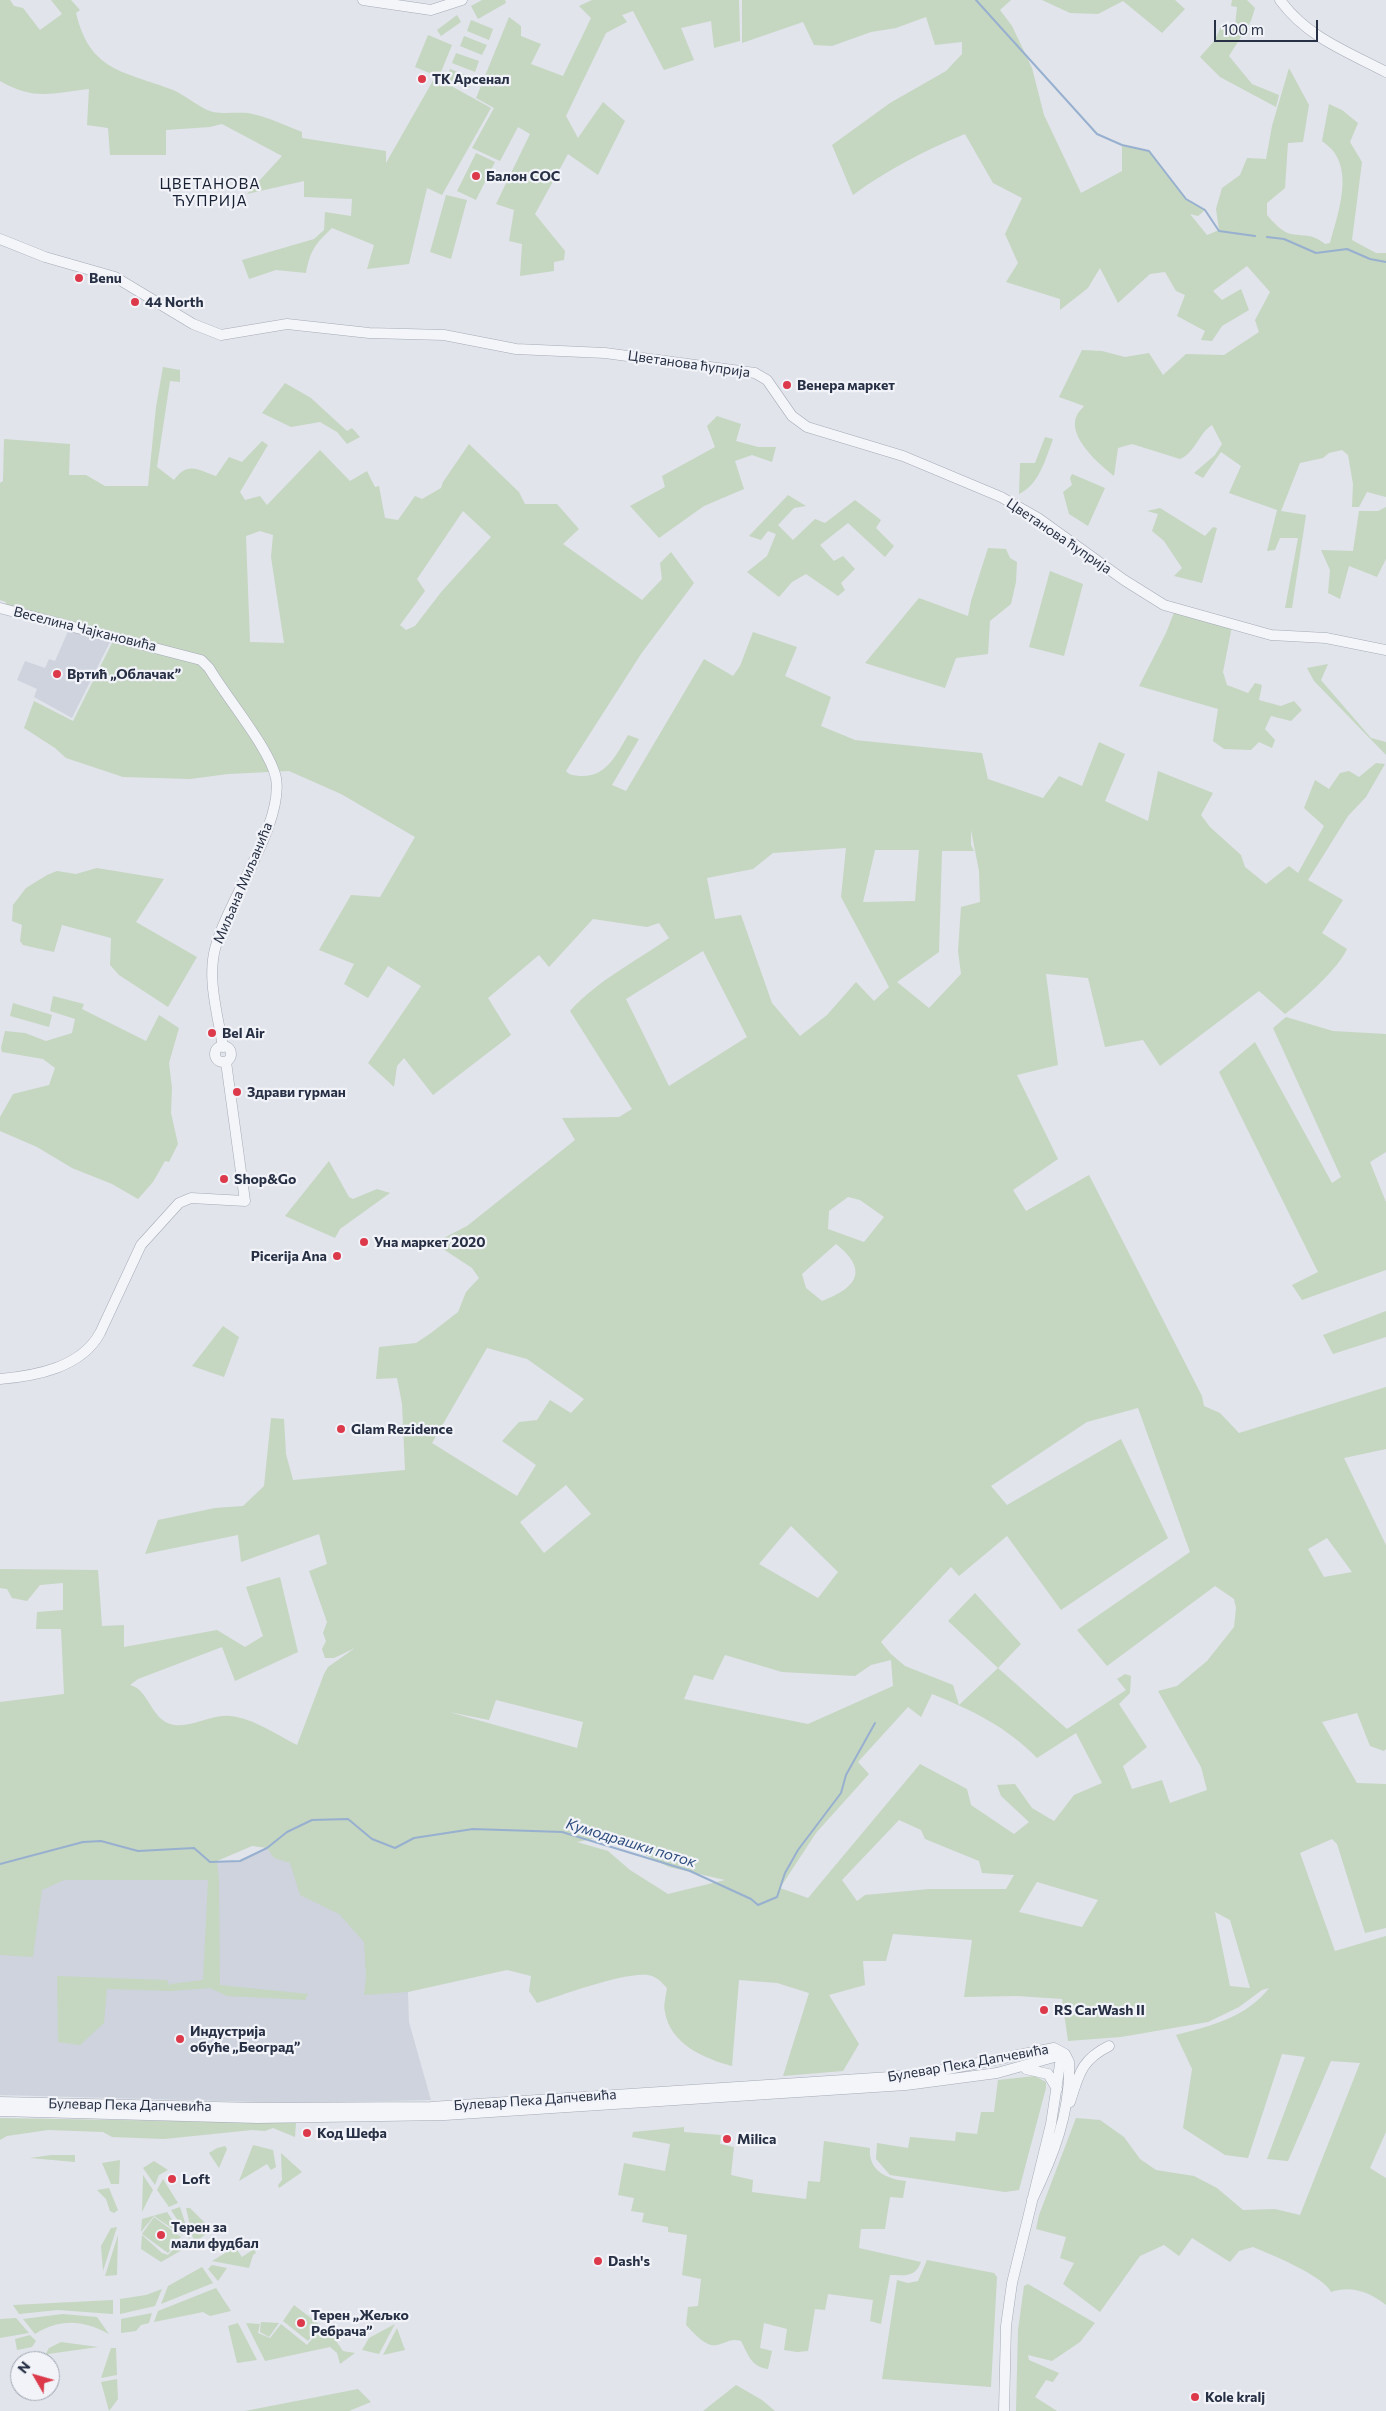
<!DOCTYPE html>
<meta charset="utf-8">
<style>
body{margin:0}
#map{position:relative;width:1386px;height:2411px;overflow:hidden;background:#e1e4eb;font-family:Commissioner,sans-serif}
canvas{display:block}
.north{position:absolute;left:10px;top:2351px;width:50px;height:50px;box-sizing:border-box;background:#f1f3f8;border:1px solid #a0a5b0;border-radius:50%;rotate:308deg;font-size:14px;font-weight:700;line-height:20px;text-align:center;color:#273044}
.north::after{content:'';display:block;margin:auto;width:18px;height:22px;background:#dc394a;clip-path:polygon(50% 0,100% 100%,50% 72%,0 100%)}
.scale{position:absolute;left:1214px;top:20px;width:104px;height:22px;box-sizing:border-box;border:2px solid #273044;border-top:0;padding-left:6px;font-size:15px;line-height:18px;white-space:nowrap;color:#273044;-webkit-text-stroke:4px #f1f3f8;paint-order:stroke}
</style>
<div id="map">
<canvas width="1386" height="2411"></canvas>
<div class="north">N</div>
<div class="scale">100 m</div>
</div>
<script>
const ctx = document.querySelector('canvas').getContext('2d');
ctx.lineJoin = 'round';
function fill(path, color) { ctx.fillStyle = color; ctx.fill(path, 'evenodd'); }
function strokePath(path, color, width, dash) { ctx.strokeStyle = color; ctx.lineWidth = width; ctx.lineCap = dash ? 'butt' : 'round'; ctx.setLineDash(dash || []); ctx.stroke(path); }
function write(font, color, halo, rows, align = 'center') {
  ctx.font = font + ' Commissioner,sans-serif'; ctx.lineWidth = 4.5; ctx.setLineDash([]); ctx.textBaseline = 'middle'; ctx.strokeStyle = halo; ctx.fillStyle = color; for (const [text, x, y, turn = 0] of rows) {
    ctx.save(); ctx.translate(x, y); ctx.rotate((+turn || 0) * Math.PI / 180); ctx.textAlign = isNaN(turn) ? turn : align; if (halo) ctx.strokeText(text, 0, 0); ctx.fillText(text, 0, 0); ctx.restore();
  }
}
fill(new Path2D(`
 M69 629 113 636 72 718 34 697 37 689 17 680 25 661 45 668 49 659 55 661Z
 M267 1848 275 1858 321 1872 408 1992 409 2022 431 2100 295 2103 0 2095V1864L240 1861Z`), '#ced3dd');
fill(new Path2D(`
 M0 0H10L14 6 23 8 40 30 62 14 51 0H71L80 10 76 13C90 72 124 71 173 90 187 96 199 108 213 112 224 114 237 112 248 113 266 116 284 125 302 132V138L386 151V163L435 77 491 108 442 195 427 188 409 264 367 269 374 245 332 228C315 244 310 251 306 273L276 270 249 279 242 260 314 239 324 230 325 212 351 216 352 199 304 197V181L247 194 282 156 222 124 210 127 166 130V155H110L108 128 87 125 89 89C51 93 35 101 0 81Z
 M482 0H505L506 3 478 19 471 6Z
 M592 0H739L740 41 714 48 711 21 681 28 694 60 664 70 633 11 622 15 627 22 606 33 566 116 578 138 603 102 625 121 598 175 568 154 535 214 565 251 564 260 554 262V271L520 276 522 244 509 241 514 210 496 204 530 134 518 127 500 161 472 148 494 108 476 98 509 17 521 26V36L541 44 531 64 563 76 591 18 579 6Z
 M742 0H1011L1000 10 1012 26 1032 68 1044 115 1081 193 1122 171V145L1149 151 1186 199 1205 210 1198 216 1190 214 1207 235 1219 230 1216 209 1222 188 1240 175 1247 158 1266 159 1272 126 1289 68 1309 105 1303 142 1288 143 1285 188 1267 203V215C1273 222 1282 232 1291 234 1307 237 1311 233 1325 244L1330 243C1337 216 1352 177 1334 152 1331 148 1326 144 1322 141L1329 104 1342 110 1358 123 1350 142 1362 162 1352 240 1376 253H1386V497L1367 492 1359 507H1352L1353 484 1348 455 1342 450 1329 453 1323 458 1300 463 1281 511 1306 515 1292 608H1285L1298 538H1280L1275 550 1267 551 1277 510 1229 493 1241 466 1221 452 1203 478 1194 473 1215 455 1222 444 1212 425C1199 433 1195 453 1180 459L1132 444 1118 448 1114 476C1100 465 1066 436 1077 415 1078 412 1082 409 1084 406L1059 397 1082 350 1102 351 1125 357 1149 353 1163 375 1186 354 1224 355 1259 332 1255 320 1270 292 1247 266 1213 291 1222 300 1241 289 1249 310 1222 326 1212 341 1201 340 1205 331 1177 316 1185 295 1176 291 1165 272 1150 274 1118 303 1100 268 1088 288 1060 310V299L1006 282 1018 263 1005 234 1022 198 993 183 965 134C925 150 887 170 853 195L832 145 890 103 946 71 962 54V42L935 45 926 17 896 28 871 32 832 46 814 45 803 22 742 43Z
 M1042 0H1175L1185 9 1162 33 1123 1 1098 14 1070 13Z
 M1232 0H1247L1255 8 1251 21 1229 56 1252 84 1279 95 1276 107 1220 77 1200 57 1215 40 1222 24 1235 26 1237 7 1231 6Z
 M457 15 461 22 441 36 437 30Z
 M471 20 493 29 489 40 467 31Z
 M428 35 452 45 439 77 415 67Z
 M464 36 487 45 482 55 460 46Z
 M456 53 479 61 475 72 452 63Z
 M450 69 473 78 469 88 446 79Z
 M476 153 495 162 476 200 457 191Z
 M446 195 467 200 451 259 430 252Z
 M163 367 180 370V382L170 381 157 467 174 480C188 461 198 470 216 476L229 457 242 462 262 441 268 445 240 492 245 500 260 496 267 505 320 450 350 481 367 471 375 487 379 486 385 518 398 520 415 496 422 499 441 488 443 482 469 444 519 492 525 504H557L579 529 563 544 642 600 662 579 660 563 671 552 694 583 641 654 566 771C570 776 574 775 580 776 606 778 617 754 628 735L639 739 612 785 626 791 704 659 733 676 740 666 753 632 797 647 785 676 831 697 821 726 855 740 982 753 988 779 1043 798 1059 776 1082 786 1099 742 1125 754 1105 801 1148 821 1158 771 1213 793 1201 815 1210 827 1241 855 1245 867 1266 884 1289 866 1298 873 1324 826 1304 808 1315 780 1329 789 1340 773 1349 771 1359 777 1376 763 1385 764 1366 797 1348 816 1308 880 1343 900 1322 933 1347 949C1338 969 1303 1000 1285 1014L1259 991 1160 1066 1143 1040 1105 1047 1088 978 1046 974 1058 1065 1017 1075 1058 1159 1013 1190 1026 1211 1089 1175 1202 1396 1204 1406 1220 1413 1239 1433 1386 1387V1449L1344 1458 1386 1545V1749L1384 1751 1370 1746 1357 1713 1322 1722 1357 1783 1386 1784V1928L1365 1933 1337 1844 1332 1839 1300 1853 1335 1951 1386 1936V2132L1370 2168 1386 2178V2305C1369 2292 1352 2285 1331 2292 1324 2276 1270 2254 1253 2247L1239 2251 1230 2262 1192 2238 1179 2256 1164 2245 1140 2256 1100 2312 1063 2284 1074 2263 1060 2258 1066 2237 1036 2229 1039 2215 1076 2118 1100 2120 1124 2137 1140 2159 1156 2170 1194 2176 1217 2188 1243 2210 1275 2209 1300 2215 1360 2063 1331 2061 1288 2161 1267 2159 1305 2057 1282 2054 1248 2158 1225 2155 1183 2128 1192 2069 1176 2035C1211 2026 1247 2017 1269 1988L1262 1990 1239 2007 1208 2022 1121 2037 1068 2041 1062 1999 1017 1996 964 1997 972 1940 893 1934 886 1961H863L865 1985 829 1995 859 2044 843 2071 783 2076 809 1993 777 1983 739 1980 732 2066C705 2059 670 2044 665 2012 663 2005 666 1996 667 1988 663 1984 658 1978 652 1976 631 1969 561 1996 537 2003L529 1991 531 1976 507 1970 408 1992 364 1995 366 1976 364 1942 339 1914 300 1895 290 1863 274 1858 267 1848 252 1846 217 1861 219 1880 220 1985 308 1994 305 2000 227 1996 210 1988 171 1991 107 1989 104 2023 80 2045 58 2042 57 1976 167 1980 170 1987V1984L203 1980 208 1880H64L42 1890 33 1957 0 1955V1702L64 1694 61 1629H36L37 1612 63 1610V1583L40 1585 27 1601 12 1598 7 1589 0 1588V1569L98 1570 102 1626 124 1625V1647L217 1630 245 1647 263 1636 246 1587 280 1577 298 1652 235 1681 222 1647 138 1679 130 1685C149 1690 150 1717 170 1724 189 1730 210 1714 230 1716 253 1718 277 1735 297 1745L324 1674 328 1667 355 1648 334 1658H325L322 1649 326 1641 323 1633 327 1622 309 1571 327 1564 319 1534 241 1562 238 1535 145 1554 158 1520 215 1508 243 1506 264 1486 271 1418 284 1419 286 1454 293 1480 405 1470 402 1404 397 1378 376 1379 379 1347 416 1343 431 1333 458 1312 466 1292 479 1278 472 1268 434 1243 467 1226 575 1140 562 1118 619 1117 632 1109 570 1011C598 980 635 962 669 938L659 923 647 927 593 919 549 967 539 955 488 998 511 1035 433 1095 404 1058 397 1066 394 1087 368 1063 421 986 388 966 368 998 344 984 354 964 319 950 351 895 380 897 415 837 341 794 289 771 228 774 190 779 123 777 66 758 55 748 24 728 34 701 73 721 113 641 4 609 6 602 0 600V483L3 481 4 439 70 444 69 475H86L105 486H148L156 407ZM463 511 491 537 442 591 415 626 406 630 400 625 425 591 417 579ZM260 531 273 535 271 557 284 643 250 642 246 536ZM971 830 979 871 980 902 961 907 958 951 961 974 929 1008 897 982 939 952 942 851H974L971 845ZM846 848 841 897 889 987 874 1001 856 982 827 1015 800 1036 772 1003 741 915 715 919 707 878 753 869 773 853ZM875 850H919L915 901 863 902ZM703 951 747 1037 669 1086 626 999ZM848 1197 860 1200 884 1217 864 1242 828 1229 829 1211ZM836 1244C870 1271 856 1288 822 1301L806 1288 802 1274ZM487 1348 527 1359 584 1399 571 1413 550 1400 537 1420 519 1422 502 1441 536 1465 517 1496 432 1443ZM1138 1408 1190 1552 1077 1630 1107 1666 1215 1586 1234 1599 1236 1608 1234 1627 1207 1661 1177 1686 1158 1691 1201 1767 1207 1790 1170 1803 1162 1780 1132 1789 1123 1766 1147 1747 1119 1704 1130 1693 1131 1676 1125 1674 1117 1679 1126 1690 1067 1729 998 1668 1021 1644 975 1593 948 1621 998 1668 959 1705 953 1685 905 1666 891 1654 881 1642 951 1567 959 1576 1007 1536 1061 1610 1168 1538 1121 1439 1007 1505 991 1486 1087 1422ZM566 1485 591 1514 544 1553 520 1522ZM791 1526 838 1572 818 1598 759 1564ZM1327 1538 1352 1572 1324 1577 1308 1549ZM725 1655 782 1672 855 1676 871 1665 891 1660 893 1686 808 1724 684 1699 694 1675 713 1680ZM932 1694C972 1710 1007 1727 1037 1758L1076 1733 1102 1783 1074 1795 1054 1821 1032 1808 1015 1784 997 1785 1001 1796 1029 1822 1014 1834 971 1805 967 1789 920 1764 808 1898 780 1888 816 1833 869 1774 858 1762 908 1707 921 1717ZM496 1700 583 1722 577 1748 449 1712 489 1720ZM899 1820 921 1830 925 1839 979 1861 982 1873 1014 1875 1006 1889H929L865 1895 857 1901 842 1880ZM608 1836 669 1867 725 1880 668 1894 630 1870 608 1851 577 1842ZM1037 1882 1098 1900 1082 1927 1019 1912ZM1215 1912 1230 1920 1250 1988 1230 1986Z
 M285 383 311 398 347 431 352 428 360 437 347 444 337 432 320 422 291 427 262 413Z
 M717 416 741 424 736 441 758 447H776L772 462 752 455 735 461 744 489 704 506 659 538 630 506 665 487 662 476 715 447 707 426Z
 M1045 437 1053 439C1046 458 1039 485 1019 494L1020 463H1035Z
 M1072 474 1105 488 1088 526 1069 514 1063 492 1072 485 1070 478Z
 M788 495 806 506 794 508 778 525 793 540 815 519 825 523 855 500 881 520 876 528 894 546 885 557 848 523 820 545 834 561 843 556 855 569 841 583 845 590 838 596 806 574 792 582 779 597 747 572 767 556 776 534 768 531 761 540 749 536Z
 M1386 507V559L1377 577 1349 566 1340 599 1328 593 1330 570 1321 550 1353 551 1359 511H1378Z
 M1160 508 1205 536 1213 527 1217 528 1202 583 1174 576 1182 568 1164 541 1152 531 1158 514 1147 511Z
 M988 548 1006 549 1010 558 1017 562 1016 582 1011 604 990 621 988 654 956 658 945 688 865 663 919 598 968 616 971 601Z
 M1050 571 1083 584 1064 656 1029 647Z
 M1175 610 1232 626 1223 672 1227 685 1248 693 1255 683 1262 685 1259 700 1281 706 1294 701 1302 710 1291 721 1271 716 1265 729 1275 740 1272 748 1259 742 1251 750 1224 749 1213 741 1218 709 1139 686 1166 633Z
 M1328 664 1321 680 1371 738 1386 742V755L1314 681 1307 668Z
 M97 868 164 879 136 922 197 957 168 1007 119 975 110 965 111 938 62 925 54 952 23 945 20 941 22 925 12 921 13 905 26 888 47 875 57 871 76 874Z
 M53 996 84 1004 82 1009 146 1041 159 1015 179 1028 169 1063 172 1088 171 1113 178 1144 169 1162 165 1161 153 1182 138 1199 112 1184 72 1168 37 1147 0 1131V1117L13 1094 49 1085 55 1068 43 1059 2 1052 1 1048 5 1031 25 1033 46 1041 72 1033 75 1019 50 1011Z
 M13 1003 52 1015 49 1027 10 1016Z
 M1286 1017 1333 1031 1386 1034V1152L1370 1162 1386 1202V1270L1302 1300 1292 1285 1318 1272 1219 1072 1255 1042 1332 1183 1341 1177 1273 1028Z
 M329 1161 349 1197 353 1199 377 1189 390 1193 340 1229 335 1238 285 1216Z
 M1386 1311V1337L1333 1354 1323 1335Z
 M223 1326 239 1337 224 1377 192 1366Z
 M1035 2076 1046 2082V2088L1019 2190 1005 2192 890 2175 876 2159 877 2143 908 2148 910 2137 955 2141 956 2132 977 2134 981 2112H994L998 2080Z
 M0 2118 296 2123 295 2137 273 2128 265 2131 252 2130 164 2139 112 2137 103 2132 48 2130 7 2136 0 2140Z
 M684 2127V2132L721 2135 720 2144 734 2147 731 2175 753 2180 752 2192 806 2199 808 2181 820 2182 824 2141 870 2148C868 2171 887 2179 906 2181L903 2198 890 2197 885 2229H861L859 2248 921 2262C915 2278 905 2275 890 2275L881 2324 870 2321 873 2300 828 2294 825 2310 815 2309 808 2351 797 2352 784 2350 787 2329 764 2323 760 2348 772 2351 768 2369C751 2367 748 2354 741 2341 730 2338 727 2343 717 2345 706 2348 693 2332 686 2325L688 2307 698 2306 701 2279 682 2275 687 2235 668 2232V2227L642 2222 644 2213 631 2211 634 2198 618 2195 624 2163 665 2171 670 2144 632 2137 633 2132Z
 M253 2145 273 2150 276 2167 271 2170 267 2164 239 2181Z
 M225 2146 227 2149 219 2168 209 2153 217 2148Z
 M281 2153 302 2172 279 2188 278 2185 282 2180Z
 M51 2155H75V2162L30 2158Z
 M120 2160 119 2184H111L102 2163Z
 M154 2161 168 2170 159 2175 155 2185 143 2168Z
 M143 2175 153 2190 142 2212Z
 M163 2179 178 2203 169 2207 157 2190Z
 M109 2188 118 2210 114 2213 110 2211 106 2199 97 2190Z
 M180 2207 191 2241 171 2210Z
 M186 2208H190L208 2226 212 2224 215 2227 194 2243Z
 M167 2212 183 2236 154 2216 141 2232 142 2219Z
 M154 2217 181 2237 168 2253 142 2234Z
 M117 2227 103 2271 101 2246 111 2228Z
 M118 2235 117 2275 105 2276Z
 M142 2235 162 2253 168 2255 182 2239 189 2246 161 2262 141 2249Z
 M235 2247 242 2257 254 2249 256 2253 253 2255 249 2268 212 2261Z
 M927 2260 994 2273 997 2277 991 2387 882 2379 897 2280 908 2283 918 2281Z
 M212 2265 227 2268 218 2281 208 2269Z
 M202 2267 213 2283 161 2304 168 2286Z
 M1028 2284 1095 2323 1080 2342 1052 2361 1028 2355 1029 2360 1059 2373 1053 2382 1046 2380 1035 2397 1057 2411H1016L1018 2330 1024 2286Z
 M216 2288 231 2311 210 2316 203 2312 154 2322 158 2311Z
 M162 2289 155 2306 120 2314V2299L146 2295Z
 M113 2300V2314L58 2310 19 2314 13 2305Z
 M294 2305 320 2325 308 2341 283 2321Z
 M152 2313 149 2323 141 2325 136 2331 121 2333V2319Z
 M63 2314 97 2317 109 2334C84 2320 60 2318 35 2334L23 2319Z
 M16 2318 29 2333 0 2338V2319Z
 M261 2322 279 2323 269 2337 260 2332Z
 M238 2323 257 2360 237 2363 228 2326Z
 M246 2323 260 2324 258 2333 270 2338 281 2324 307 2345 322 2327 327 2328 343 2351 355 2353 340 2364 337 2353 330 2347 265 2361Z
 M395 2324 379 2354 362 2350 369 2338Z
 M397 2328 405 2350 383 2355Z
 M30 2335 36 2341 32 2347 17 2350 15 2339Z
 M61 2342 98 2347 48 2354V2361H42L49 2348Z
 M111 2348H116L117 2375 101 2378Z
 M117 2379 118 2399 109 2411 101 2382Z
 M736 2385 762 2400 775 2411H703Z
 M358 2389 371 2402 349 2411H245Z`), '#c5d6c1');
strokePath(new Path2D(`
 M976 0 1097 134 1122 145 1149 151 1186 199 1205 210 1219 231 1255 236
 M1267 237 1284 239 1316 253 1347 249 1370 259 1386 262
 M0 1864 83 1842 101 1841 138 1851 194 1848 210 1862 240 1861 267 1848 287 1832 312 1820 348 1819 372 1839 395 1848 414 1838 473 1829 562 1832 690 1871 751 1899 758 1905 777 1897 785 1873 798 1850 841 1793 846 1775 875 1723`), '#98b0cf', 2);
const minor = new Path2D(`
 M363 0 431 10 462 0
 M1280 0C1307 37 1346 51 1386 72
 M0 239 45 257 115 277 193 324 221 335 287 324 369 333 444 335 516 349 605 353 755 373 767 380 792 416 807 427 903 456 1001 497 1038 518 1124 580 1164 605 1271 635 1326 638 1386 650
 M0 608 201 660 209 668C226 697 270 749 276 778 284 824 227 901 215 949 207 980 218 1016 223 1047
 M215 1054a8 8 0 1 1 16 0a8 8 0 1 1-16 0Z
 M0 1379C35 1376 81 1368 100 1333L141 1245 179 1203 191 1198 245 1201 226 1062
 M1026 2069 1048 2074 1057 2089
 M0 2102 258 2108 431 2107 890 2077 928 2073 1054 2048 1065 2054 1069 2062C1071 2112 1053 2157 1032 2200
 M1070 2102C1079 2074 1081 2060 1109 2046
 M0 2111 258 2118 445 2115 906 2085 997 2073 1065 2054
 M1004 2411 1006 2326 1012 2283 1051 2124 1060 2064 1065 2054`);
strokePath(minor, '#a5aab6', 11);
strokePath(minor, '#f4f5f9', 10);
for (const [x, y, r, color] of [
 [422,79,5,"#dc394a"],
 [476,176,5,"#dc394a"],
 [79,278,5,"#dc394a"],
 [135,302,5,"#dc394a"],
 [787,385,5,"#dc394a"],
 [57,674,5,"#dc394a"],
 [212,1033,5,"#dc394a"],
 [237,1092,5,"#dc394a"],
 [224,1179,5,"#dc394a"],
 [364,1242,5,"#dc394a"],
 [337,1256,5,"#dc394a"],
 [341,1429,5,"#dc394a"],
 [1044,2010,5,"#dc394a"],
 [180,2039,5,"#dc394a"],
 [307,2133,5,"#dc394a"],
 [727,2139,5,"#dc394a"],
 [172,2179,5,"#dc394a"],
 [161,2235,5,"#dc394a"],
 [598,2261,5,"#dc394a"],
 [301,2323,5,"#dc394a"],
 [1195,2397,5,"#dc394a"]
]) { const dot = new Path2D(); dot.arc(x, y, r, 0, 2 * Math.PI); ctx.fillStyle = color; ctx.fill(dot); strokePath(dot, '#f1f3f8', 2); }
write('bold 14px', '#273044', '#f1f3f8', [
 ["ТК Арсенал",432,79],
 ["Балон СОС",486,176],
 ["Benu",89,278],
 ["44 North",145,302],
 ["Венера маркет",797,385],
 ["Вртић „Облачак”",67,674],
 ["Bel Air",222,1033],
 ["Здрави гурман",247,1092],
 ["Shop&Go",234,1179],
 ["Уна маркет 2020",374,1242],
 ["Picerija Ana",327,1256,"right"],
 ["Glam Rezidence",351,1429],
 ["RS CarWash II",1054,2010],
 ["Индустрија",190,2031],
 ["обуће „Београд”",190,2047],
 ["Код Шефа",317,2133],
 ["Milica",737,2139],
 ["Loft",182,2179],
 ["Терен за",171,2227],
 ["мали фудбал",171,2243],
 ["Dash's",608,2261],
 ["Терен „Жељко",311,2315],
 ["Ребрача”",311,2331],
 ["Kole kralj",1205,2397]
], 'left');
write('14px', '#273044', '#f1f3f8', [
 ["Цветанова ћуприја",689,364,8],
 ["Цветанова ћуприја",1059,536,34],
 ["Веселина Чајкановића",85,629,14],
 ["Миљана Миљанића",243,883,-67],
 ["Булевар Пека Дапчевића",968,2063,-10],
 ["Булевар Пека Дапчевића",535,2100,-4],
 ["Булевар Пека Дапчевића",130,2105,1]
]);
ctx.letterSpacing = '1px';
write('15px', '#192135', '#f1f3f8', [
 ["ЦВЕТАНОВА",210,184],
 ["ЋУПРИЈА",210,201]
]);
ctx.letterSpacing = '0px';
write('italic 15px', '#2d4c7d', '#f1f3f8', [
 ["Кумодрашки поток",631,1843,17]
]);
</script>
